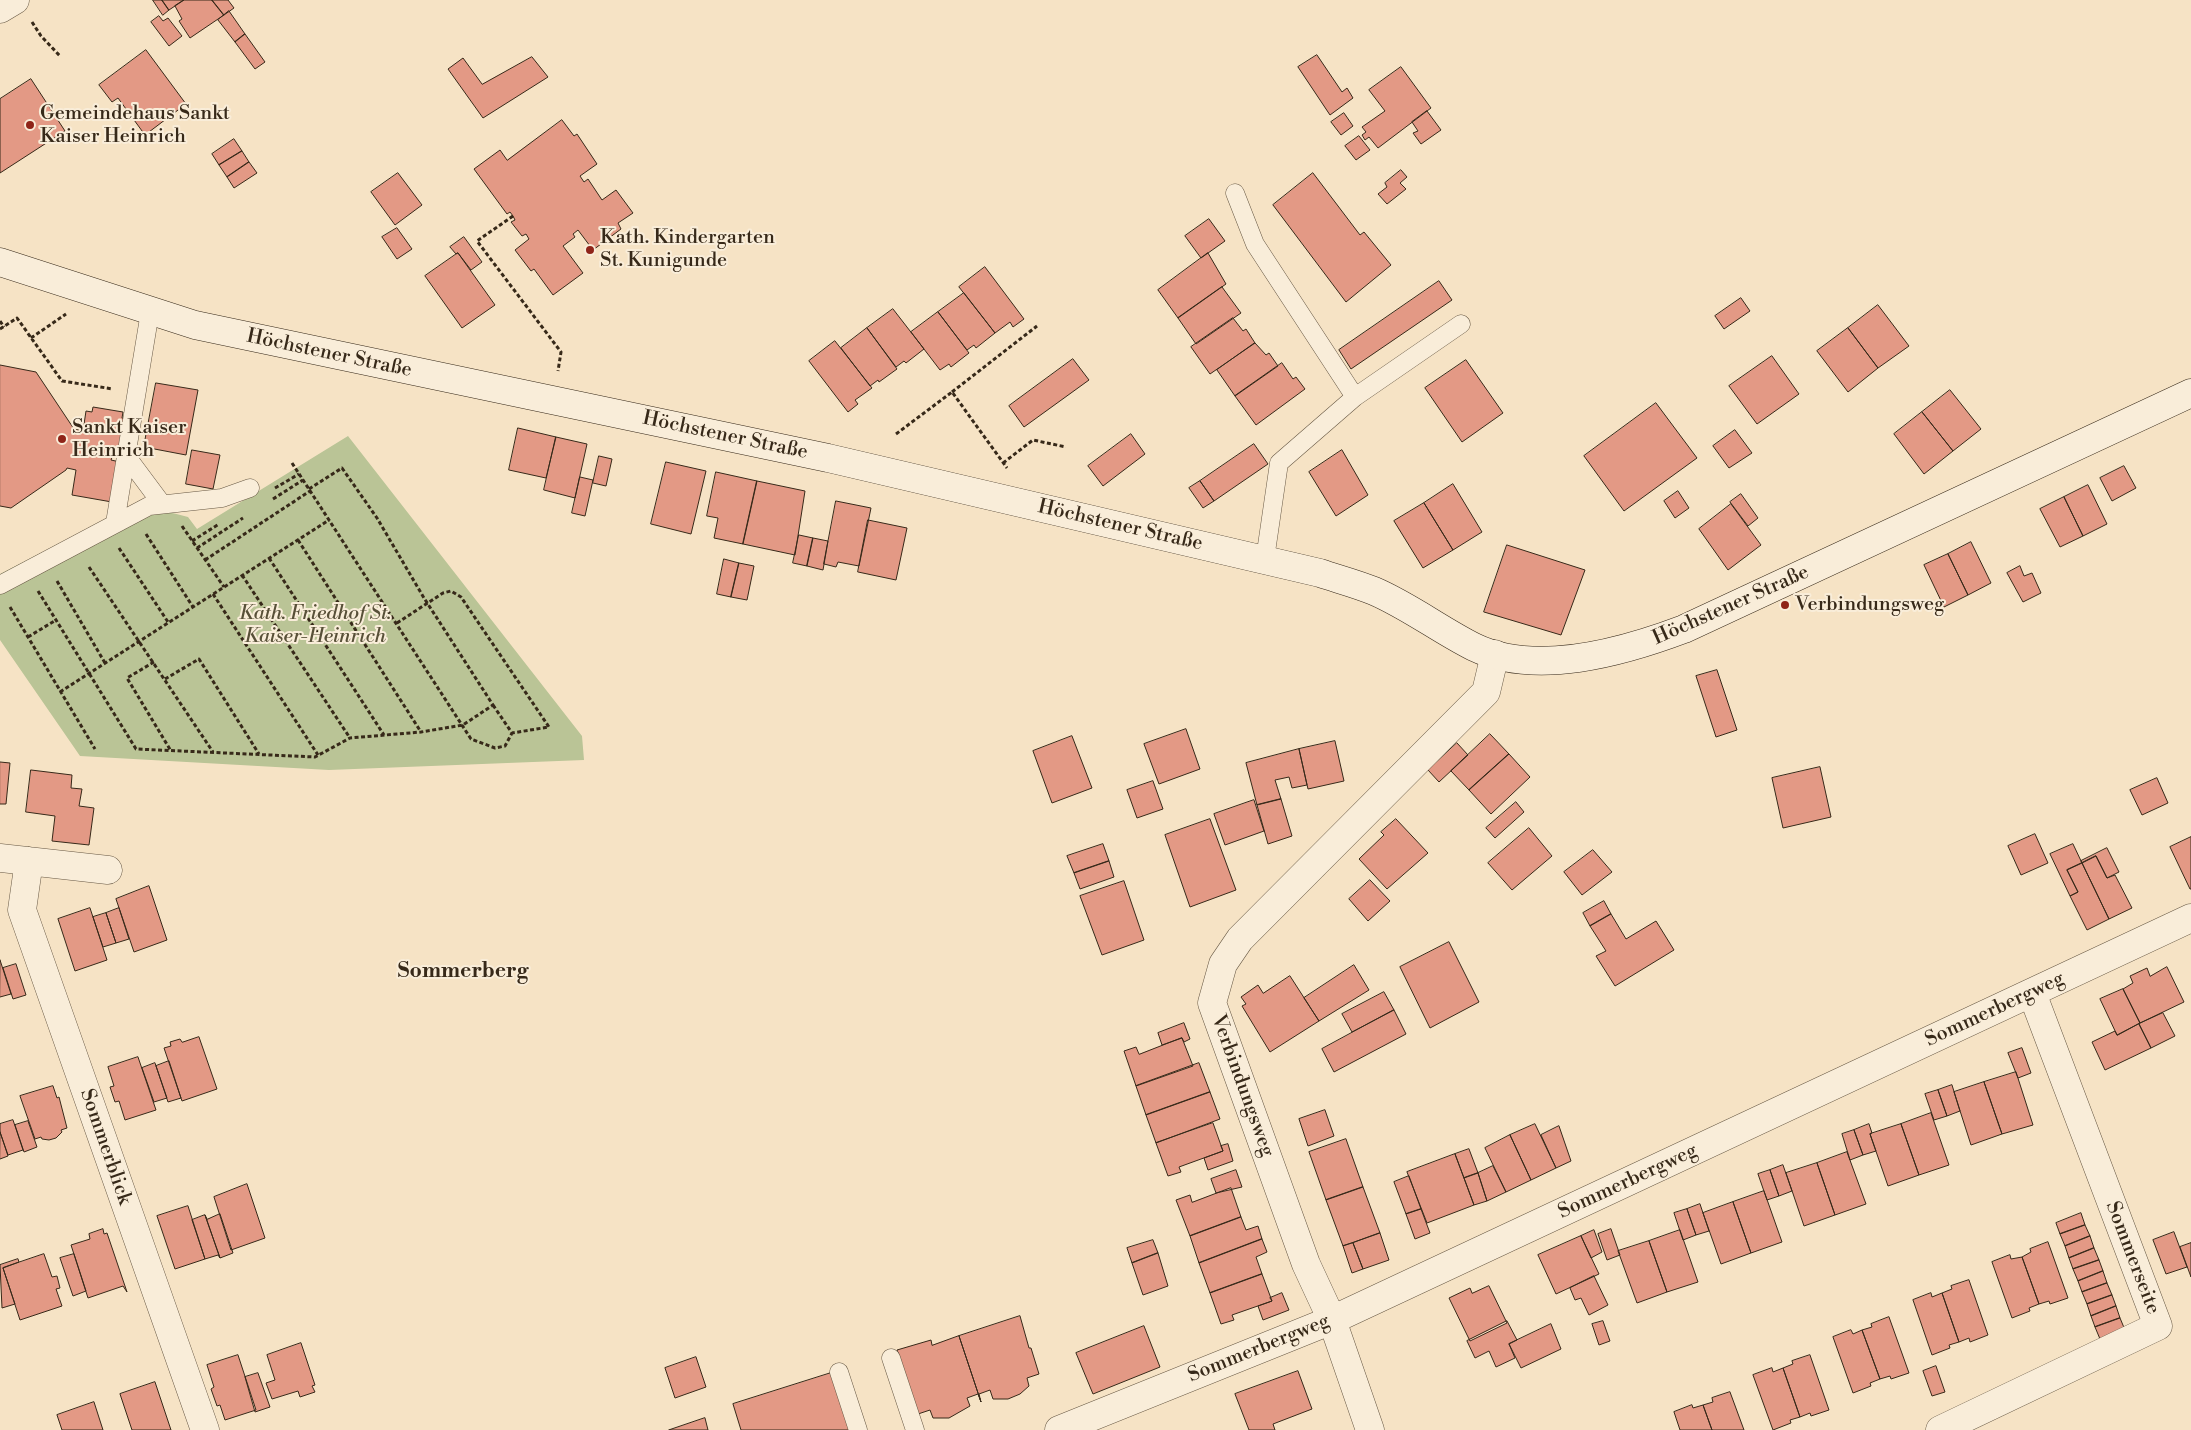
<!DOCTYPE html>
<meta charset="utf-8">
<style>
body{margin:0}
canvas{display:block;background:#f6e3c5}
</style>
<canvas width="2191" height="1430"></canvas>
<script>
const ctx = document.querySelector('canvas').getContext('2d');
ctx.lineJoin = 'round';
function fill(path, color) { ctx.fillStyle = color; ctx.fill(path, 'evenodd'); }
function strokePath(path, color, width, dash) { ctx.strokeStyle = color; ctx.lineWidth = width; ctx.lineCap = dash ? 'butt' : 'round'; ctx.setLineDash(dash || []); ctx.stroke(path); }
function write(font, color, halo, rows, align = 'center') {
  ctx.font = font + ' "Libre Bodoni",serif'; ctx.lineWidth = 4; ctx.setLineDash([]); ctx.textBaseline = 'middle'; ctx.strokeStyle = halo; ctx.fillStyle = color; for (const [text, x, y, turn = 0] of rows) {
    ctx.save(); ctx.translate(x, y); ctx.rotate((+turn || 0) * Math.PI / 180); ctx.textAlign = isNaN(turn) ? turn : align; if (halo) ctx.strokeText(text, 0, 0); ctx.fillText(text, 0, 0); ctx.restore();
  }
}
fill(new Path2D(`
 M348 436 582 736 584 760 329 770 80 756 0 640V574L149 497 161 510 188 517 197 529Z`), '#bac496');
const building = new Path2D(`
 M153 0H162L169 10 163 15Z
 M162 0H184L169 10Z
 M184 0H212L224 15 190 38 179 21 182 19 175 6Z
 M212 0H228L234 8 224 15Z
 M229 11 245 34 235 42 218 20Z
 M159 16 163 21 168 18 182 36 169 46 151 22Z
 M245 34 265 62 255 69 235 42Z
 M146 50 186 104 145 135 118 98 112 102 99 85Z
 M1317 55 1342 92 1347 88 1353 98 1330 115 1298 67Z
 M532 57 548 77 483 118 448 69 463 58 482 84Z
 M1401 67 1431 108 1378 148 1369 137 1365 140 1362 135 1366 132 1362 127 1385 111 1369 90Z
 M31 79 65 131 0 173V99Z
 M1427 111 1441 130 1421 144 1413 133 1418 131 1412 122Z
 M1344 113 1353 126 1341 135 1331 122Z
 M562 120 574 136 577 134 597 164 580 176 584 182 588 179 602 200 616 190 633 213 618 223 621 229 593 250 578 230 573 234 575 237 563 246 583 273 553 295 534 269 531 271 515 250 529 239 526 234 522 236 511 222 515 220 513 216 510 212 507 214 474 169 500 150 507 160Z
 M1359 136 1370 150 1356 160 1345 146Z
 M234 139 242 151 219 165 212 154Z
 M242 151 249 162 227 177 219 165Z
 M249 162 257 173 234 188 227 177Z
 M1401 170 1407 177 1400 183 1406 189 1387 204 1378 194 1387 187 1385 183Z
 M398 173 422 205 395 225 371 192Z
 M1313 173 1360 235 1364 232 1391 265 1346 302 1273 205Z
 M1209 219 1225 241 1201 258 1185 236Z
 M397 228 412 249 397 259 382 237Z
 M464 237 482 262 471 270 458 253 456 254 450 247Z
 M458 253 495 305 462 328 425 276Z
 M1208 253 1226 284 1178 318 1158 290Z
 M985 267 1024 319 1013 327 1010 322 995 333 959 287Z
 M1439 281 1452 300 1351 369 1339 350Z
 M1222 287 1241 313 1196 344 1178 318Z
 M964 293 995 333 976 348 974 345 967 350 938 312Z
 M1741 298 1750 311 1724 329 1715 316Z
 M1878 305 1909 346 1878 368 1848 328Z
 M893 309 924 349 906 363 904 361 896 367 867 328Z
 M938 312 969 353 951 367 949 364 940 370 911 332Z
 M1233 318 1243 331 1246 329 1255 343 1210 374 1191 347Z
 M867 328 897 369 879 382 878 380 870 386 841 348Z
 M1848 328 1878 368 1848 392 1817 351Z
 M835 341 872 388 855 400 858 404 848 412 809 361Z
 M1255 343 1266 355 1269 353 1278 366 1235 396 1217 370Z
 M1772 356 1799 394 1757 424 1729 386Z
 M1073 359 1089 380 1024 427 1009 406Z
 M1466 360 1503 413 1462 442 1425 388Z
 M1282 363 1293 379 1296 377 1305 389 1256 425 1235 396Z
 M0 365 36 372 74 429 83 431 86 411 92 412 93 407 123 412 122 418 127 419 122 448 116 447 111 460 120 462 112 502 72 495 76 470 67 468 66 470 11 508 0 506Z
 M156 383 198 390 186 455 144 447Z
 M1950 390 1981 429 1953 451 1922 412Z
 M1656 403 1697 458 1624 511 1584 456Z
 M1922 412 1953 451 1924 474 1894 434Z
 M518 428 556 437 546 478 509 470Z
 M1735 430 1752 453 1729 468 1713 446Z
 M1131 434 1145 454 1103 486 1088 466Z
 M556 437 587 444 575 498 544 490Z
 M1254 444 1268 464 1214 501 1200 481Z
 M192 450 220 455 213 489 186 484Z
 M1342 450 1368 495 1336 516 1309 472Z
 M599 456 612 459 606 486 593 483Z
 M666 462 706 471 691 534 651 524Z
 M2124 466 2136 488 2112 501 2100 478Z
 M716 472 757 481 743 544 714 538 718 518 707 516Z
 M580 477 593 480 585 516 572 513Z
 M757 481 805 491 795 555 743 544Z
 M1200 481 1214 501 1203 508 1189 488Z
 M1453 484 1482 532 1453 550 1424 503Z
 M2088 485 2107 524 2083 536 2064 497Z
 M1678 491 1689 508 1675 518 1664 501Z
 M1741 494 1758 518 1748 526 1730 502Z
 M2064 497 2083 536 2060 547 2040 509Z
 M836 501 871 508 859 566 838 562 836 567 824 564Z
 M1424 503 1453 550 1423 568 1394 521Z
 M1731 504 1761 545 1728 570 1699 529Z
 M868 520 907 528 896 580 858 572Z
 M799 535 813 538 807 566 793 563Z
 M813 538 828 541 823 570 807 566Z
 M1971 542 1991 583 1968 595 1948 554Z
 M1507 545 1585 570 1561 635 1484 612Z
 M1948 554 1968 595 1944 607 1924 565Z
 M724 559 739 563 731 597 717 594Z
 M739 563 754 566 747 600 731 597Z
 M2020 566 2024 576 2032 573 2041 593 2023 602 2007 573Z
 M1717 670 1737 730 1716 737 1696 676Z
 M1186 729 1200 769 1159 784 1144 744Z
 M1490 734 1509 754 1469 790 1451 771Z
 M1072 736 1092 788 1052 803 1033 751Z
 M1335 741 1344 781 1308 789 1299 749Z
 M1457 743 1468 755 1439 782 1428 770Z
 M1299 749 1307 785 1292 788 1289 777 1275 780 1281 799 1257 805 1246 763Z
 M1509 754 1530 777 1491 814 1469 790Z
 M0 762 10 763 6 804H0Z
 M1820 767 1831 817 1783 828 1772 778Z
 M31 770 72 775 71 788 82 789 79 806 94 808 89 845 52 841 55 816 26 812Z
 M2157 778 2168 803 2142 815 2130 790Z
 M1153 781 1163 809 1137 818 1127 790Z
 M1281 799 1292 836 1268 844 1257 805Z
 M1254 800 1264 831 1225 845 1214 814Z
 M1516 802 1524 812 1495 838 1486 828Z
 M1210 819 1236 890 1190 907 1165 835Z
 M1396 819 1428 853 1387 889 1359 859 1384 835 1381 832Z
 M1529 828 1552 856 1512 890 1488 863Z
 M2035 834 2048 863 2021 875 2008 846Z
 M2191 837V889H2190L2170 847Z
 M1103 844 1109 861 1074 873 1067 856Z
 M2073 844 2082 863 2067 870 2078 892 2070 896 2050 854Z
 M2107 848 2119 872 2107 878 2096 856 2082 863 2081 861Z
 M1593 850 1612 872 1582 895 1564 872Z
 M2096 856 2107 878 2115 875 2132 908 2109 919 2082 863Z
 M1109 861 1114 877 1080 889 1074 873Z
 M2082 863 2109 919 2087 930 2070 896 2078 892 2067 870Z
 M1370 880 1390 901 1368 921 1349 899Z
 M1124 881 1144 940 1102 955 1080 896Z
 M149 886 167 940 134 952 116 899Z
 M1604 901 1611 914 1590 926 1583 913Z
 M90 908 107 960 75 971 58 919Z
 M119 908 129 939 116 943 106 913Z
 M106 913 116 943 103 947 93 917Z
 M1611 914 1626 939 1656 921 1674 950 1615 986 1596 956 1606 951 1590 926Z
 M1449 942 1479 1002 1430 1028 1400 967Z
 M0 960 11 994 0 997Z
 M16 964 26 995 13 999 3 968Z
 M1354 965 1369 990 1319 1021 1304 998Z
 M2167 967 2184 1002 2140 1023 2123 989 2133 983 2130 976 2147 968 2150 976Z
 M1290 976 1319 1021 1270 1052 1242 1006 1246 1004 1241 997 1258 985 1263 993Z
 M2123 989 2140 1023 2117 1035 2100 999Z
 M1384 992 1394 1010 1352 1032 1342 1014Z
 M1394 1010 1406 1034 1334 1072 1322 1049Z
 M2163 1013 2175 1036 2151 1048 2139 1024Z
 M1184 1023 1190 1039 1184 1042 1182 1038 1162 1045 1158 1033Z
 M2139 1024 2151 1048 2105 1070 2092 1042 2115 1031 2117 1035Z
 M199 1037 217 1089 182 1101 164 1048 171 1046 170 1042 180 1039 182 1042Z
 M1182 1038 1193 1066 1136 1086 1124 1051 1136 1047 1139 1054Z
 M2022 1048 2031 1073 2018 1078 2008 1053Z
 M138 1057 156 1110 125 1120 119 1101 115 1102 110 1087 114 1086 108 1067Z
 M169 1061 181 1098 168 1102 156 1066Z
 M155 1063 167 1098 154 1102 142 1068Z
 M1199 1063 1210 1092 1146 1115 1136 1086Z
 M2016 1072 2033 1125 2002 1134 1984 1082Z
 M1984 1082 2002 1134 1971 1145 1954 1092Z
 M1952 1085 1960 1111 1947 1116 1938 1090Z
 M53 1086 57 1098 59 1097 67 1128 61 1130 62 1132 56 1138 49 1140 42 1139 41 1137 35 1139 20 1096Z
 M1938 1090 1947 1116 1934 1120 1925 1094Z
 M1210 1092 1220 1119 1156 1143 1146 1115Z
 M1325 1110 1334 1136 1308 1146 1299 1119Z
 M1931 1113 1949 1165 1919 1175 1901 1124Z
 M13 1120 23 1150 8 1155 0 1132V1124Z
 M28 1121 37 1147 24 1152 15 1125Z
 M1213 1123 1223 1151 1179 1167 1181 1172 1168 1176 1156 1143Z
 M1535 1124 1556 1168 1531 1180 1510 1135Z
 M1869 1124 1872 1133 1870 1134 1876 1151 1863 1155 1854 1130Z
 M1901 1124 1919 1175 1888 1186 1870 1134Z
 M1559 1126 1571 1161 1556 1168 1541 1135Z
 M1854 1130 1863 1155 1850 1160 1842 1134Z
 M0 1132 8 1156 0 1159Z
 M1510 1135 1531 1180 1506 1192 1485 1148Z
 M1346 1139 1363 1187 1326 1200 1309 1152Z
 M1228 1144 1233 1161 1208 1170 1204 1158 1223 1151 1221 1146Z
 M1469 1149 1478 1173 1464 1178 1455 1154Z
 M1847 1152 1866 1204 1835 1215 1817 1163Z
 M1455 1154 1474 1205 1427 1223 1407 1172Z
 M1817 1163 1835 1215 1804 1226 1786 1173Z
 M1783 1165 1792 1191 1779 1196 1770 1170Z
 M1493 1166 1506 1192 1487 1201 1478 1173Z
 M1236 1170 1242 1187 1216 1193 1211 1179Z
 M1770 1170 1779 1196 1767 1200 1758 1174Z
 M1478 1173 1487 1201 1474 1205 1464 1178Z
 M1409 1176 1421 1209 1406 1214 1394 1182Z
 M247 1184 265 1238 231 1250 214 1197Z
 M1363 1187 1380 1233 1343 1246 1326 1200Z
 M1231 1188 1241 1217 1190 1236 1176 1200 1190 1195 1192 1202Z
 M1764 1191 1782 1242 1751 1253 1733 1202Z
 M1733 1202 1751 1253 1721 1264 1703 1213Z
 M1700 1204 1709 1231 1696 1235 1687 1209Z
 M188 1206 205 1259 175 1269 157 1216Z
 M1421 1209 1430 1233 1415 1239 1406 1214Z
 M1687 1209 1696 1235 1683 1240 1674 1213Z
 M2081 1213 2085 1225 2060 1234 2056 1223Z
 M220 1214 233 1253 220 1258 205 1215 207 1219Z
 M205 1215 220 1258 218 1255 205 1259 192 1220Z
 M1241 1217 1246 1230 1258 1226 1262 1239 1199 1263 1190 1236Z
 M2085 1225 2090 1236 2065 1246 2060 1234Z
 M103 1229 104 1234 107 1233 127 1292 123 1286 88 1298 71 1245 90 1239 89 1234Z
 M1611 1229 1620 1255 1607 1260 1598 1234Z
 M1594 1230 1602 1252 1591 1258 1581 1236Z
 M1680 1230 1698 1282 1667 1292 1649 1241Z
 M2174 1232 2187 1267 2166 1274 2153 1240Z
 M1380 1233 1389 1260 1363 1269 1353 1243Z
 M1581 1236 1599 1274 1556 1294 1538 1255Z
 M2090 1236 2094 1248 2069 1258 2065 1246Z
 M1262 1239 1267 1252 1256 1257 1262 1274 1210 1293 1199 1263Z
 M1153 1240 1158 1253 1132 1263 1127 1248Z
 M1649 1241 1667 1292 1637 1303 1618 1251Z
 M2048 1242 2068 1298 2050 1304 2049 1301 2039 1304 2022 1257 2031 1252 2030 1249Z
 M1353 1243 1363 1269 1352 1273 1343 1246Z
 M2191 1243V1277L2180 1247Z
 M2094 1248 2099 1260 2073 1269 2069 1258Z
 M1158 1253 1168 1286 1143 1295 1132 1263Z
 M44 1254 52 1277 57 1276 60 1288 56 1289 62 1306 20 1320 3 1268Z
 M74 1254 86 1291 73 1296 60 1258Z
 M2010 1255 2011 1259 2022 1257 2039 1304 2029 1308 2030 1311 2012 1318 1992 1262Z
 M18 1259 19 1262 3 1268 15 1304 2 1308 0 1265Z
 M2099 1260 2103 1271 2078 1281 2073 1269Z
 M2103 1271 2107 1283 2082 1292 2078 1281Z
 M1262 1274 1272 1301 1232 1315 1234 1320 1221 1324 1210 1293Z
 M1594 1276 1608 1305 1589 1315 1581 1298 1575 1300 1570 1288Z
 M1969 1280 1988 1335 1970 1342 1969 1338 1959 1342 1942 1293 1952 1289 1951 1286Z
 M2107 1283 2112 1295 2087 1304 2082 1292Z
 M1489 1286 1507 1323 1470 1341 1449 1298 1470 1288 1472 1293Z
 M1282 1293 1289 1310 1263 1320 1258 1306 1272 1301 1270 1298Z
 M1931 1293 1932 1297 1942 1293 1959 1342 1949 1345 1950 1348 1932 1355 1913 1300Z
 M2112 1295 2116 1306 2091 1316 2087 1304Z
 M2116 1306 2120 1318 2095 1327 2091 1316Z
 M1020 1316 1029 1348H1031L1039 1374 1027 1378 1029 1386 1020 1394 1008 1399H993L990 1390 979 1394 981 1402 959 1336Z
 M1889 1317 1909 1373 1891 1379 1890 1376 1880 1379 1862 1330 1872 1327 1871 1324Z
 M2120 1318 2125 1330 2100 1339 2095 1327Z
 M1507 1321 1517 1340 1509 1344 1515 1358 1496 1367 1489 1351 1475 1358 1467 1341Z
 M1603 1321 1610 1341 1599 1345 1592 1324Z
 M1551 1324 1561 1349 1521 1368 1509 1344Z
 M1144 1326 1160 1367 1093 1394 1076 1353Z
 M1851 1330 1853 1334 1862 1330 1880 1379 1870 1383 1871 1386 1853 1393 1833 1337Z
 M959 1336 981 1402 978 1394 967 1398 970 1406 949 1418H933L930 1410 918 1414 897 1350 931 1340 932 1345Z
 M301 1343 315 1385 312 1386 315 1392 300 1397 298 1391 272 1399 266 1383 275 1380 267 1355Z
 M238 1355 256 1410 225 1420 220 1405 217 1406 211 1389 214 1387 207 1365Z
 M1810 1355 1829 1410 1811 1416 1810 1413 1800 1417 1783 1368 1793 1364 1792 1361Z
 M696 1357 706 1387 675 1398 665 1368Z
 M1936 1366 1945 1392 1932 1396 1923 1371Z
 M1772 1368 1773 1372 1783 1368 1800 1417 1790 1420 1791 1423 1773 1430 1753 1375Z
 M1298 1371 1312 1409 1273 1424 1275 1430H1249L1235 1394Z
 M258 1373 270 1407 255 1412 245 1377Z
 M831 1373 850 1430H741L733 1404Z
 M155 1382 171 1430H132L120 1394Z
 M1730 1392 1744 1430H1712L1703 1405 1713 1402 1712 1398Z
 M94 1402 103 1430H62L57 1415Z
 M1692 1405 1693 1408 1703 1405 1712 1430H1680L1674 1412Z
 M705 1418 708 1430H669Z`);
fill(building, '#e39985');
strokePath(building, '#372919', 1);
const lane = new Path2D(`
 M1235 193 1255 244 1355 397
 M127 457 162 504
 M115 523 150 312
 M1265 559 1279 463 1355 397 1461 324
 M0 585 149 506 222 498 250 488
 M891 1358 915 1430
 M839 1372 858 1430`);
const street = new Path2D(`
 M0 9 15 0
 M0 858 108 870
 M29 861 22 910 205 1430
 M1059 1430 1332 1320 2191 918
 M1370 1430 1332 1320 1306 1264 1212 1003 1223 964 1240 939 1486 692 1495 654
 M1940 1430 2158 1326 2032 993`);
const secondary = new Path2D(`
 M0 262 195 325 828 458 1320 573C1338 579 1357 584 1374 591 1409 606 1440 630 1474 647 1536 677 1623 652 1684 629L2191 393`);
strokePath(lane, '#675844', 19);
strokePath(street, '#675844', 29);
strokePath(secondary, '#372919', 29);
strokePath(new Path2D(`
 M32 22 41 36 60 56
 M513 216 477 241 561 352 558 371
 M0 321 4 327
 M0 329 17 318 62 381 113 389
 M31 338 66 314
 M952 392 1037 326
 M896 434 952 392 1007 468
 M292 463 471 739 495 748 505 746 512 733
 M1003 463 1033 440 1066 447
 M275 488 299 474
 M273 499 303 480
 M182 526 224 587
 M146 534 193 607
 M298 540 421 732
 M192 541 219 524
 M119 548 168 622
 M197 548 243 518
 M269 558 384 735
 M205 560 310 491
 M89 567 213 752
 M242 575 350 738
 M57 581 105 663
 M38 591 136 749 315 757 350 738 421 732 463 725 493 705 424 598 377 518 342 468 309 489
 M213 594 318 755
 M10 607 95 749
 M397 623 443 593 451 591 461 597 549 727 512 733 493 705
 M28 637 56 620
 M154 662 127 678 171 751
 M165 679 199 659 259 754
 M60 692 329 520`), '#372919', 3, [4, 2.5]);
strokePath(lane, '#f9edd9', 18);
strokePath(street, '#f9edd9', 28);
strokePath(secondary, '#f9edd9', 28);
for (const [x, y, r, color] of [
 [30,125,5,"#8f2418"],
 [590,250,5,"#8f2418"],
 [62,439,5,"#8f2418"],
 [1785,605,5,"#8f2418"]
]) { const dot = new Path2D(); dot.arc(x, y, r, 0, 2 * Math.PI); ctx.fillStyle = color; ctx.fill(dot); strokePath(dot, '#f9edd9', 2); }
write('20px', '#372919', '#f9edd9', [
 ["Gemeindehaus Sankt",40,114],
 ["Kaiser Heinrich",40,137],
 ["Kath. Kindergarten",600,238],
 ["St. Kunigunde",600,261],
 ["Sankt Kaiser",72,428],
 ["Heinrich",72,451],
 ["Verbindungsweg",1795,605]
], 'left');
write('20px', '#372919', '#f9edd9', [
 ["Höchstener Straße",329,354,12],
 ["Höchstener Straße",725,436,12],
 ["Höchstener Straße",1120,526,13],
 ["Höchstener Straße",1731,606,-24],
 ["Sommerbergweg",1995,1010,-25],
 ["Verbindungsweg",1242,1086,70],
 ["Sommerblick",105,1147,71],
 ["Sommerbergweg",1628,1182,-25],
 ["Sommerseite",2132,1258,69],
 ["Sommerbergweg",1259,1349,-22]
]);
write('italic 20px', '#585038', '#f9edd9', [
 ["Kath. Friedhof St.",315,614],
 ["Kaiser-Heinrich",315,637]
]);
write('bold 21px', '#372919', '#f9edd9', [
 ["Sommerberg",463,972]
]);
</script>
